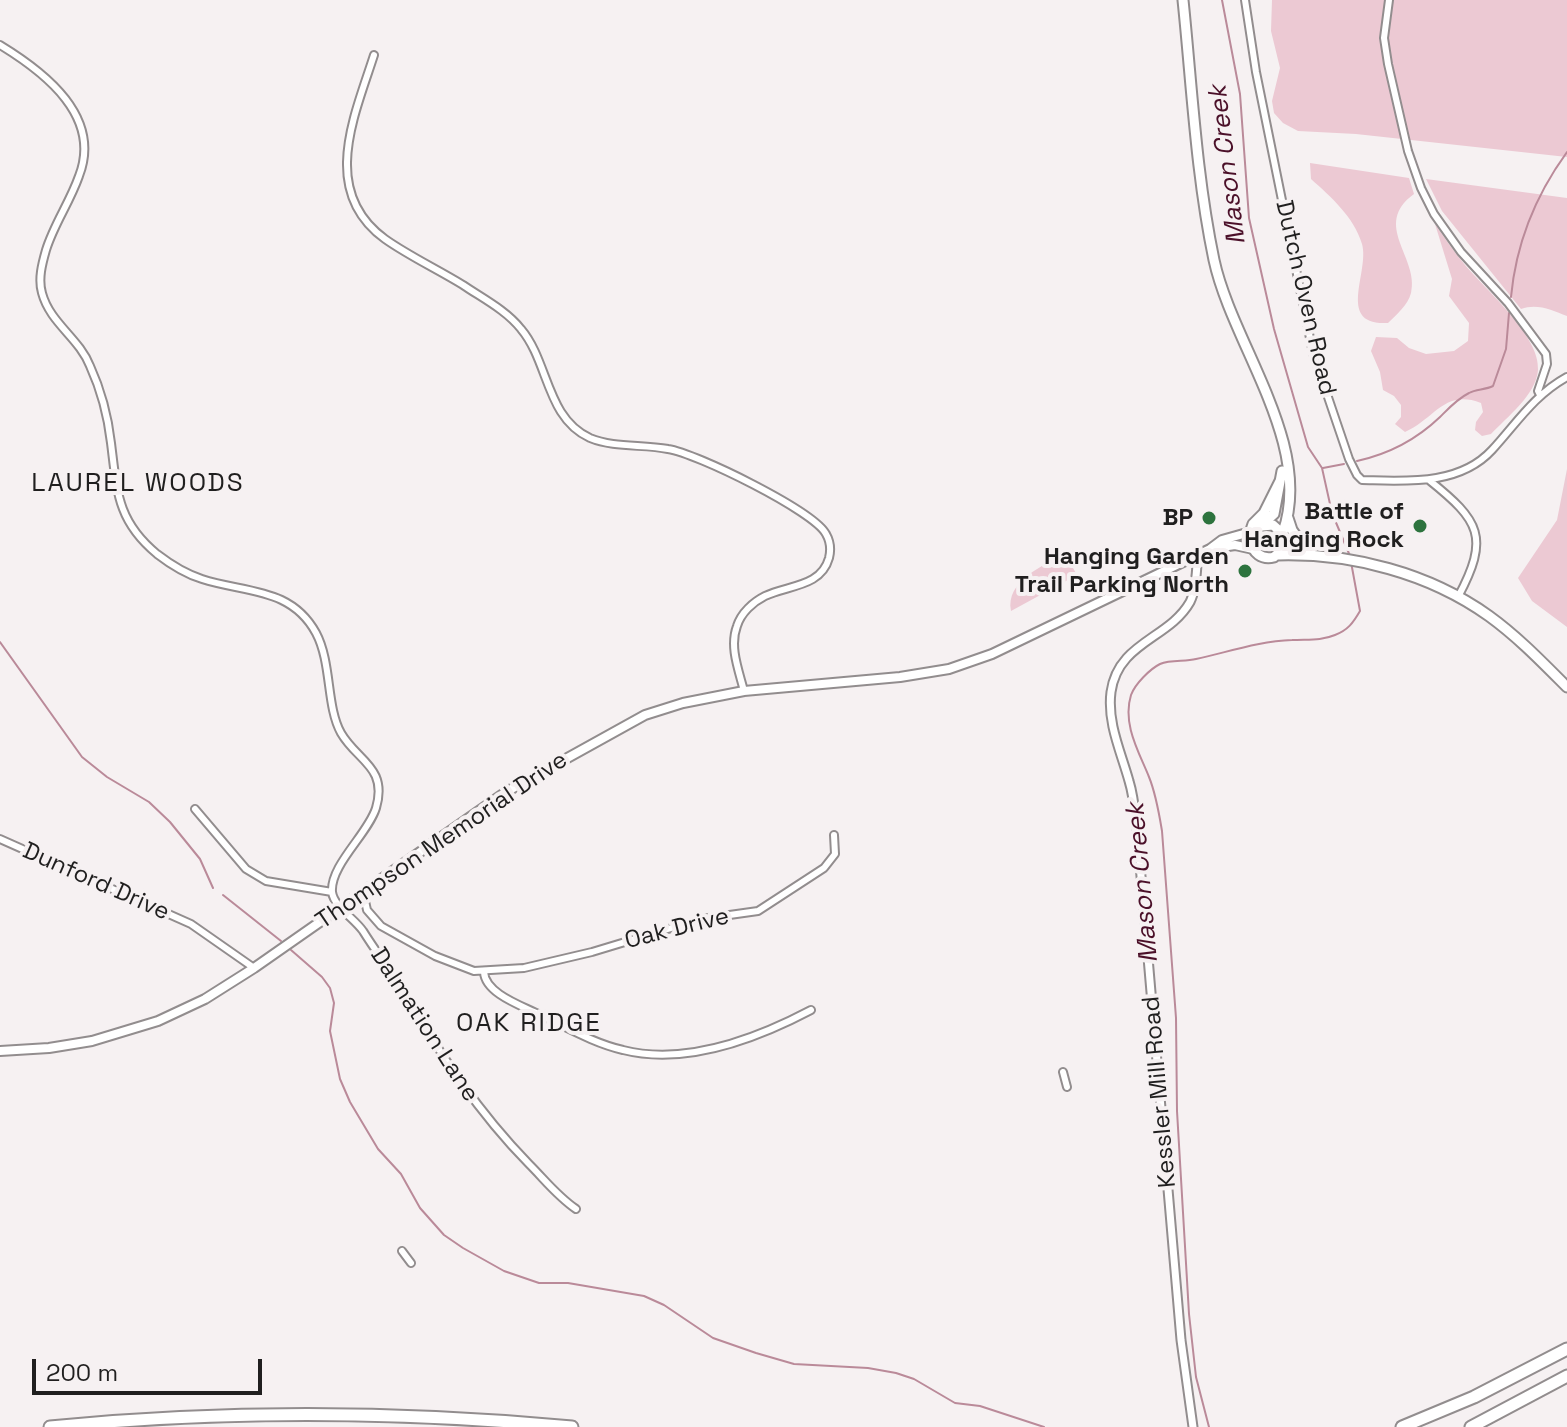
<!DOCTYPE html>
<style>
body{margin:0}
#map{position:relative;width:1567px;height:1427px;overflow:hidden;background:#f6f1f2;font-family:"Space Grotesk",sans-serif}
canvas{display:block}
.scale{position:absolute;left:32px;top:1359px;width:230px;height:36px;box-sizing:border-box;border:4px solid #201f1f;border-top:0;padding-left:10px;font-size:24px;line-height:28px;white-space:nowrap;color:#201f1f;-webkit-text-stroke:6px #f6f1f2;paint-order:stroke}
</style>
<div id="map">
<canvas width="1567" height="1427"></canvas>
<div class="scale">200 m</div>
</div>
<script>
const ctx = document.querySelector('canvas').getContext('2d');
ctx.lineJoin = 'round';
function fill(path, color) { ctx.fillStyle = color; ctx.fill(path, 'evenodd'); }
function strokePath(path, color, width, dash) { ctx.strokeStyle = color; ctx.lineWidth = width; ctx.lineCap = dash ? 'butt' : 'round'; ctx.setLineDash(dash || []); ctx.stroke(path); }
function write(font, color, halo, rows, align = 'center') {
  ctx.font = font + ' "Space Grotesk",sans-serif'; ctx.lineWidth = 8; ctx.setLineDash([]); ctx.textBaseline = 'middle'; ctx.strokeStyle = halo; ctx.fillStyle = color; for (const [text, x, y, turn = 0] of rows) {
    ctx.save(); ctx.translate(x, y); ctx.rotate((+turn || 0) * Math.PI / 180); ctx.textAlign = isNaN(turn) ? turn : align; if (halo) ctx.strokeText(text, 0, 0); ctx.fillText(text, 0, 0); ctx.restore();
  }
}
fill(new Path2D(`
 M1272 0H1567V157L1356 134 1298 131 1283 123 1274 113 1272 101 1280 68 1271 31Z
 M1310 163 1409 178 1414 194C1371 225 1420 258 1411 293 1408 305 1396 315 1388 323 1335 326 1370 272 1362 244 1354 217 1331 197 1311 179Z
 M1426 179 1567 198V316C1552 310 1537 303 1521 309L1442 211Z
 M1435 224C1445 238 1454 252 1465 265 1485 289 1541 337 1538 370 1536 395 1507 417 1491 434L1482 436 1475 430 1476 422 1483 412 1481 403C1444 389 1435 419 1405 432L1395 424 1401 417V405L1394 396 1383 390 1380 372 1371 351 1376 337 1397 338 1409 348 1426 354 1454 351 1468 341 1469 323 1449 296 1452 279Z
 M1567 469V627L1532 601 1518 578 1557 520Z
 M1065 554 1077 575 1011 611C1005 581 1044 565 1065 554Z`), '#ecc9d3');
strokePath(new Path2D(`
 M1222 0 1240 94 1249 218 1274 329 1308 447 1322 468 1332 513 1350 556
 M1511 297C1516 243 1535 196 1567 152
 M1357 461C1389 454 1416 440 1440 417 1449 408 1457 399 1469 393 1476 389 1485 390 1493 386L1506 349 1509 313
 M1323 468 1344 464
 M0 642 82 757 107 777 149 802 170 822 200 859 213 888
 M223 895 281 941
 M291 950 322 977 330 988 334 1003 330 1031 340 1079 350 1102 378 1149 401 1174 420 1208 444 1235 463 1248 504 1271 539 1283H568L644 1296 664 1305 713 1338 756 1353 794 1364 868 1368 896 1373 914 1379 955 1403 980 1406 1044 1427
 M1209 1427 1196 1377 1189 1314 1177 1111 1176 1018 1162 831C1159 813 1156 794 1149 777 1139 752 1122 724 1131 695 1135 684 1150 669 1160 664 1171 659 1185 662 1196 659 1228 652 1260 641 1292 640 1307 639 1321 641 1335 635 1348 630 1353 623 1360 611L1351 562`), '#ba8a99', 2);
const minor = new Path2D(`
 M1245 0 1256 72 1313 353 1349 459 1357 475 1362 480C1405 481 1459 486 1492 450 1516 424 1534 395 1567 377
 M1389 0 1384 38 1388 64 1408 151 1421 188 1434 214 1461 252 1508 303 1546 354 1547 364 1538 391 1540 395
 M0 45C46 73 102 117 79 176 70 202 54 224 46 250 42 264 38 279 42 293 50 323 79 338 90 366 101 390 108 417 111 443 117 491 117 521 157 554 170 564 186 574 202 579 245 593 291 587 316 633 332 663 326 706 341 733 357 761 388 767 376 808 368 834 330 865 332 892 334 907 354 918 363 931 376 952 391 971 404 992 440 1054 478 1112 529 1164 545 1180 557 1196 576 1209
 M374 55C355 115 319 191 385 239 409 256 437 269 463 285 482 298 506 310 521 329 549 362 546 418 590 438 614 448 643 444 668 449 696 453 814 511 826 534 830 541 831 550 829 558 821 587 788 585 765 596 753 602 741 613 737 626 729 647 739 671 744 691
 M1429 480C1480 521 1490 537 1458 597
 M195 809 246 869 266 881 332 892
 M0 839 191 924 254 968
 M363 892 367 910 381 926 435 956 474 971 524 968 592 952 701 919 758 911 824 868 835 854 834 835
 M484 972C485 992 517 1004 534 1012 563 1025 592 1043 623 1050 686 1066 756 1039 811 1010
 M1063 1072 1067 1087
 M402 1251 411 1263`);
const tertiary = new Path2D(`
 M1193 1427 1181 1340 1137 830C1135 813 1134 797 1129 781 1121 752 1107 723 1111 692 1118 642 1169 639 1190 602 1197 588 1196 569 1198 554`);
const secondary = new Path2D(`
 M1215 548 1235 545 1253 549
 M0 1051 49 1048 92 1041 158 1021 205 999 254 968 506 792 645 715 683 703 744 691 900 677 949 669 992 654 1210 549 1222 540 1254 531`);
const primary = new Path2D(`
 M1183 0C1192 87 1196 174 1214 260 1232 344 1314 444 1283 532
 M1288 518 1292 530 1306 550
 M1262 526 1273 525 1284 535V548L1274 557C1262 560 1252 553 1251 540L1255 531 1274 514 1282 471
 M1251 530 1253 524 1264 513 1280 481
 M1278 555C1352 553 1429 573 1489 616 1518 637 1542 662 1567 687`);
const motorway = new Path2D(`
 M50 1427C223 1410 398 1411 572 1427
 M1402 1427 1474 1397 1567 1349
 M1471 1427 1567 1376`);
strokePath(minor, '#928d8e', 10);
strokePath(tertiary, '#928d8e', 11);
strokePath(secondary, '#928d8e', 12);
strokePath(primary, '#928d8e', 13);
strokePath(motorway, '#928d8e', 15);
strokePath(minor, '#fff', 6);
strokePath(tertiary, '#fff', 7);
strokePath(secondary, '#fff', 8);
strokePath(primary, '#fff', 9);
strokePath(motorway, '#fff', 11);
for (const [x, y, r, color] of [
 [1209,518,8,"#2d733e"],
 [1420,526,8,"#2d733e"],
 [1245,571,8,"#2d733e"]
]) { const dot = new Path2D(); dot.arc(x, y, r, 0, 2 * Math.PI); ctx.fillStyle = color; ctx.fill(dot); strokePath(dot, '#f6f1f2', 3); }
write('24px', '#201f1f', '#f6f1f2', [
 ["Dutch Oven Road",1305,298,77],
 ["Thompson Memorial Drive",442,841,-34],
 ["Dunford Drive",96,882,24],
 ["Oak Drive",677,929,-14],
 ["Dalmation Lane",424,1025,57],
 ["Kessler Mill Road",1160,1092,-95]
]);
write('bold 24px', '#201f1f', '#f6f1f2', [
 ["Battle of",1404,512],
 ["Hanging Rock",1404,540],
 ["BP",1193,518],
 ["Hanging Garden",1229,557],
 ["Trail Parking North",1229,585]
], 'right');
write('italic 26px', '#4b1029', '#f6f1f2', [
 ["Mason Creek",1228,165,-97],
 ["Mason Creek",1143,883,-95]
]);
ctx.letterSpacing = '2px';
write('26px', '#201f1f', '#f6f1f2', [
 ["LAUREL WOODS",138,484],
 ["OAK RIDGE",529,1024]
]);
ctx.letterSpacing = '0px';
</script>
